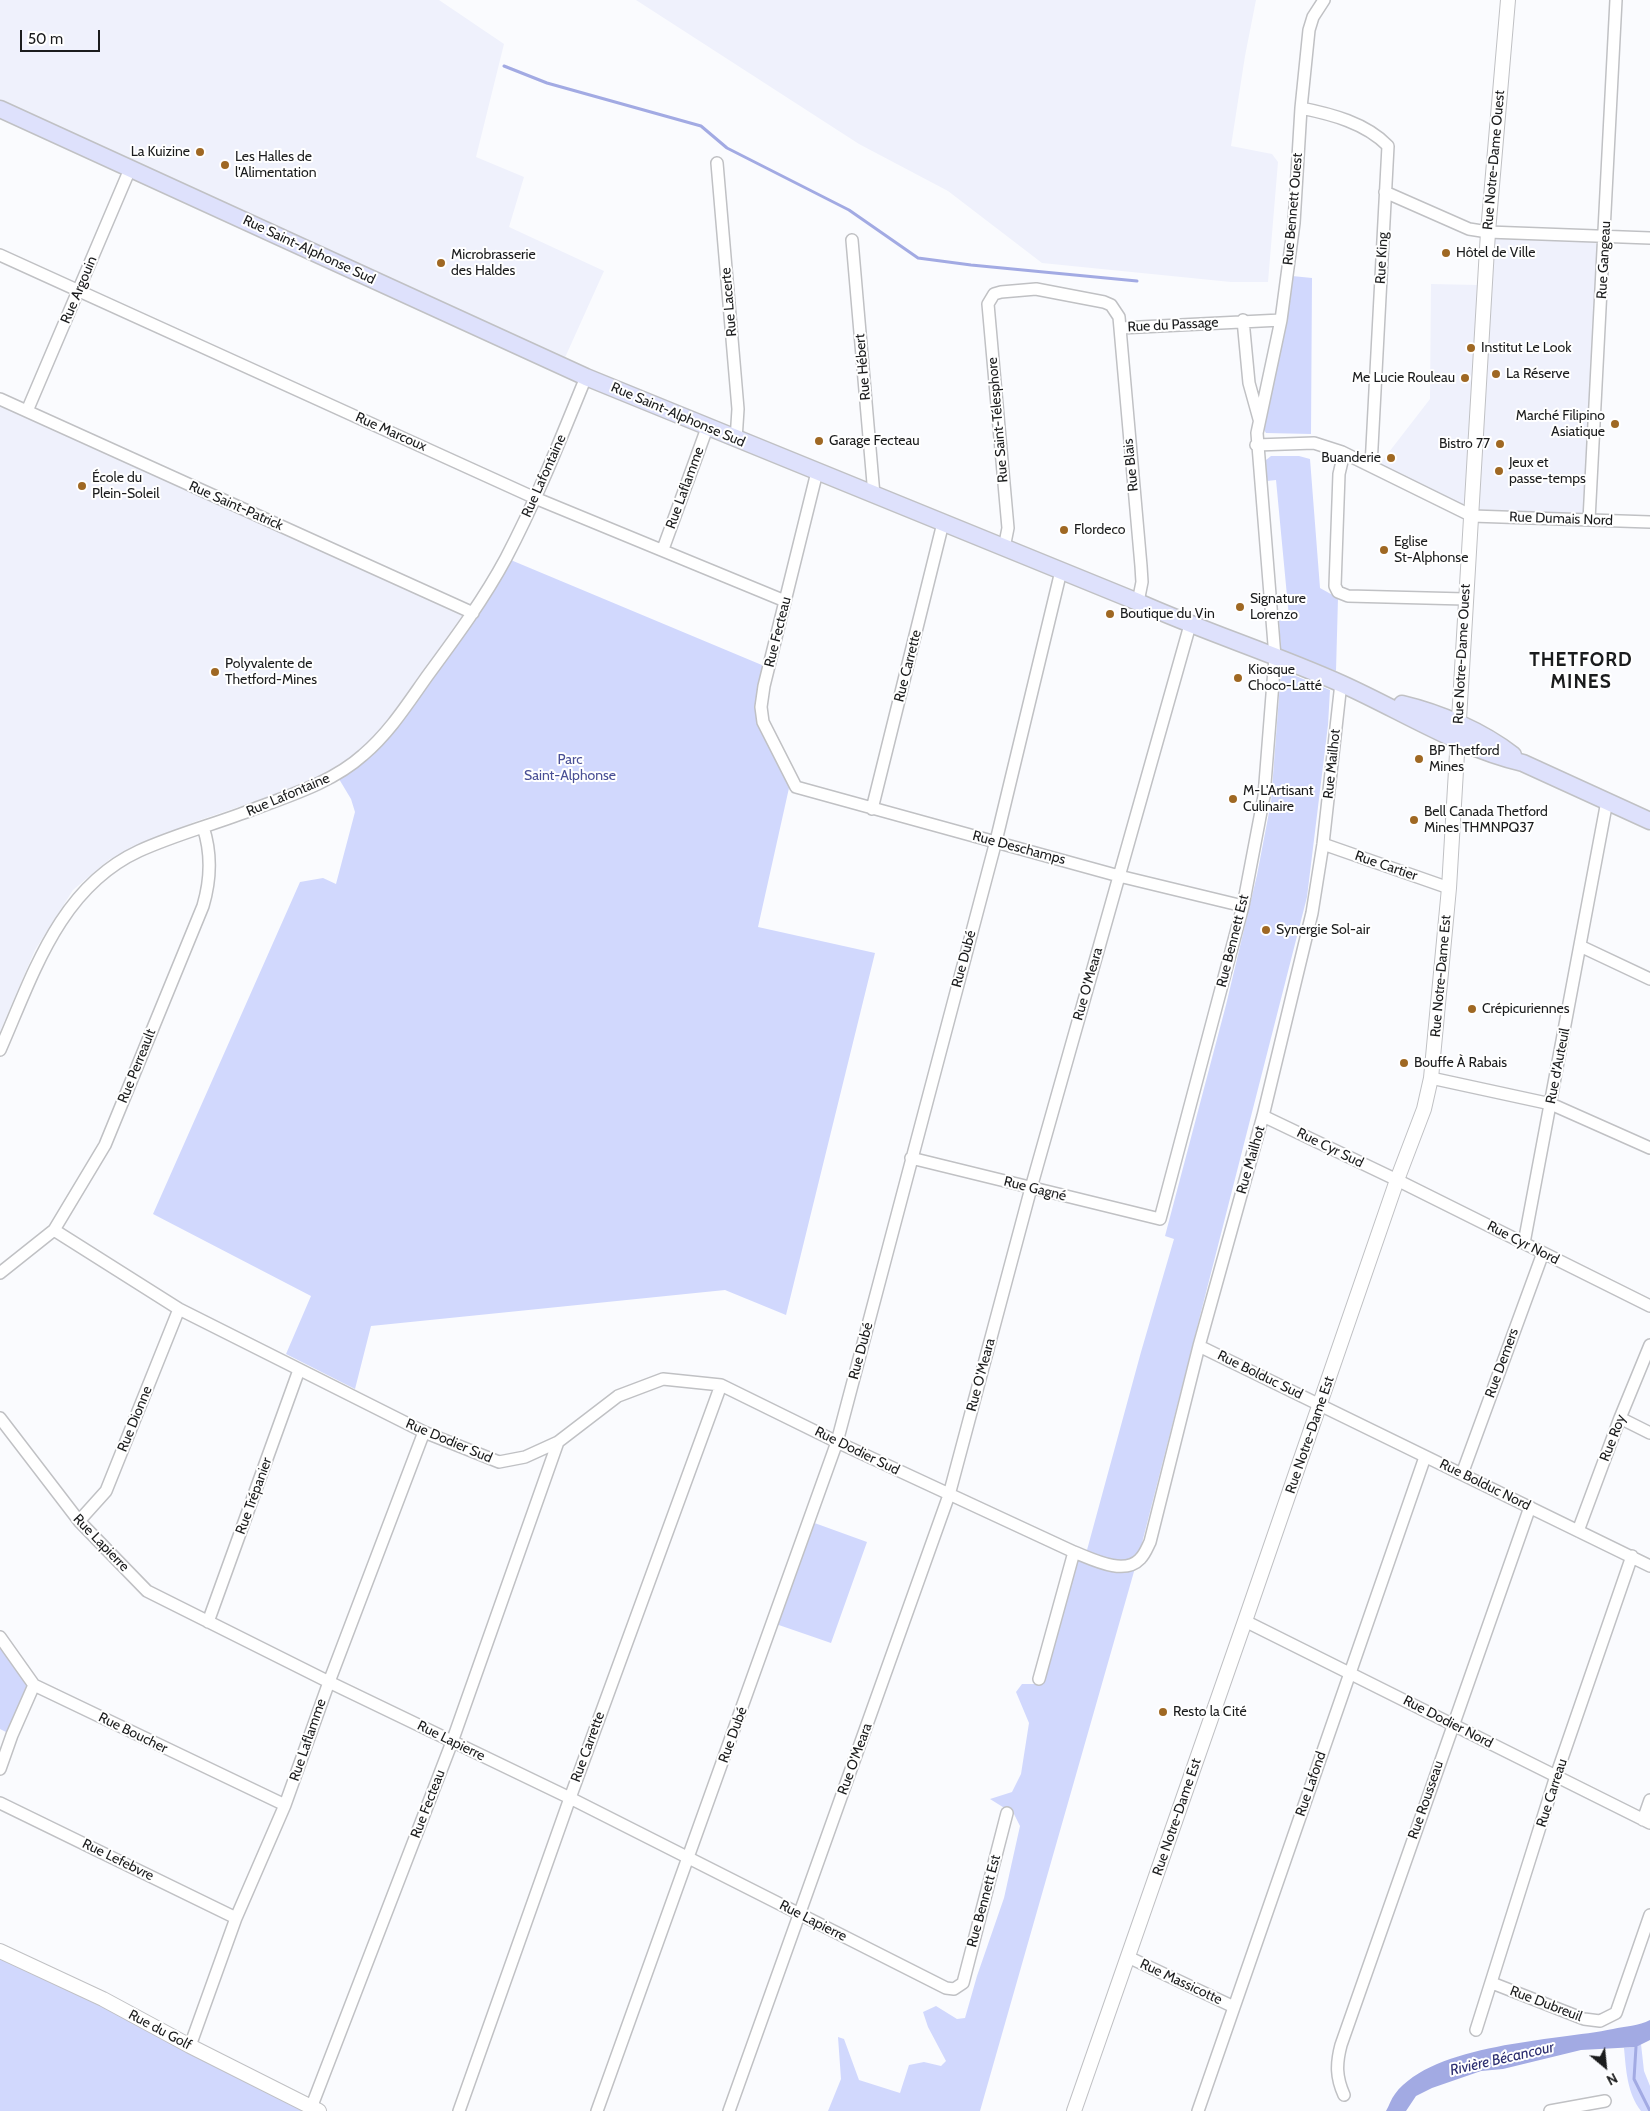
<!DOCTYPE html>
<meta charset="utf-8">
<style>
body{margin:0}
#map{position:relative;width:1650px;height:2111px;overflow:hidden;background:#fafbfe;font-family:Cabin,sans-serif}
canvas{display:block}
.north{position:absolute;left:1580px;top:2041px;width:50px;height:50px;-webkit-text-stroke:4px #fff;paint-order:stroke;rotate:152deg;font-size:14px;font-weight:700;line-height:20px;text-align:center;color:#1b1c1d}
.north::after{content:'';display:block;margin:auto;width:18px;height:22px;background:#1b1c1d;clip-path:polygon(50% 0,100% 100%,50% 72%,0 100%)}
.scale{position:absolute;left:20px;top:30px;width:80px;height:22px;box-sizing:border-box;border:2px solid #1b1c1d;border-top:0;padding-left:6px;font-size:15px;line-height:18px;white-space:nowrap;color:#1b1c1d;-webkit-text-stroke:4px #fff;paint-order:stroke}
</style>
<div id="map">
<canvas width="1650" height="2111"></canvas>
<div class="north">N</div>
<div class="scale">50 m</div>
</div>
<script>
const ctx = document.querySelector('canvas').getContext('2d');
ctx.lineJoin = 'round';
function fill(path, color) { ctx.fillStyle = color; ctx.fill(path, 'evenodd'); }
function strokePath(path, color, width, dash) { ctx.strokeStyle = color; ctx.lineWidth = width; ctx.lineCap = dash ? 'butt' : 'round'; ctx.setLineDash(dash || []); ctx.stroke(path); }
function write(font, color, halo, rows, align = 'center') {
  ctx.font = font + ' Cabin,sans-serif'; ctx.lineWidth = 4; ctx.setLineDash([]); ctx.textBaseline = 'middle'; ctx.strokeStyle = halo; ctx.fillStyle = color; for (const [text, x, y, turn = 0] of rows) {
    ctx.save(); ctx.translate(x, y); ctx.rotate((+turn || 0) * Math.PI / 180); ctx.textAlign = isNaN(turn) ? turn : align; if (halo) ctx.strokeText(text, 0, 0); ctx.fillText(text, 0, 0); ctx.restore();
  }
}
fill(new Path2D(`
 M0 0H439L504 44 476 157 524 177 509 227 604 271 563 362 0 102Z
 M636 0H1256L1245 56 1231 146 1272 154 1278 162 1268 282H1231L1042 263 948 191 859 144Z
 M1481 236 1602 238 1585 517 1467 509 1379 465 1430 399 1431 284 1478 285Z
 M0 405 473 613 388 731 336 774 194 822 110 859 73 890 35 950 0 1032Z`), '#eff1fc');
fill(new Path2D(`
 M1292 276 1312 278 1311 434 1266 433 1263 428Z
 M1271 456H1299L1310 459 1320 588 1338 598 1336 671 1281 650 1279 620 1289 617 1276 480 1267 481 1266 460Z
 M506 558 769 668 761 707 791 779 758 927 875 953 786 1315 725 1290 371 1326 355 1389 286 1354 311 1296 153 1214 300 882 323 878 336 884 355 812 351 799 336 774 388 731Z
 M1281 670 1330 690 1328 725 1307 897 1141 1547 980 2111H828L841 2079 838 2037 844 2039 859 2080 900 2093 909 2065 924 2062 941 2066 946 2061 928 2027 923 2012 936 2006 957 2019 965 2018 977 1976 1004 1898 1020 1826 1014 1814 990 1799 1012 1792 1021 1774 1029 1723 1016 1692 1022 1684H1042L1076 1558 1084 1561 1141 1352 1174 1239 1165 1236 1226 1005 1257 875 1271 802Z
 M809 1521 867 1542 831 1643 773 1623Z
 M0 1637 34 1685 12 1735 0 1729Z
 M0 1951 319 2111H0Z
 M1641 2044 1644 2071 1650 2086V2111H1641C1627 2093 1626 2069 1624 2048L1636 2047Z`), '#d1d8fd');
fill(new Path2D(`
 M1650 2020V2040L1636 2047 1581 2050 1503 2069 1481 2071 1432 2088 1416 2096 1406 2111H1386C1389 2106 1391 2099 1395 2094 1434 2043 1554 2041 1613 2029 1625 2026 1639 2026 1650 2020Z`), '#a2aae3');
strokePath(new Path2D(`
 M504 66 547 83 701 126 727 148 849 210 918 258 971 265 1137 281
 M1635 2043 1636 2047 1634 2079 1650 2111`), '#a2aae3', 3);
const minor = new Path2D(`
 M1301 108C1331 114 1366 123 1388 146L1371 466
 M717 163 738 409 736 440
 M1385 192 1469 229 1488 232 1650 238
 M852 240 874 495
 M0 255 535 498 785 601
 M1243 320 1249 383 1259 419
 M1120 328 1281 320
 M0 399 473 613
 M27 411 130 169
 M1256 445 1314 443 1342 452 1472 516 1650 522
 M1344 453 1339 474 1335 586 1338 592 1348 596 1465 599
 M817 472 764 686 761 707 763 722 796 787 1119 876 1243 906
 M1589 520 1616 0
 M1004 548 1008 528 988 304 994 294 1001 292 1036 289 1104 302 1111 305 1119 317 1141 566 1142 582 1138 602
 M663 549 707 428
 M872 809 943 523
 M1323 844 1449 888
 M1580 946 1650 979
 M0 1050C33 975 59 888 139 851 176 834 216 824 254 809 291 795 333 782 363 755 390 732 408 703 428 675 456 637 484 599 506 558 537 499 561 438 586 377
 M1431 1078 1551 1104 1650 1148
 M1263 1116 1397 1180 1650 1306
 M911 1158 1160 1219 1243 906 1264 796 1275 657 1257 433 1281 320 1294 223 1301 108 1309 30 1313 17 1324 0
 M54 1230 179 1309 424 1432 499 1462 525 1457 558 1442 618 1396 663 1379 721 1385 837 1442 1074 1552C1092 1559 1124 1576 1140 1559 1145 1554 1147 1548 1150 1542L1199 1346 1263 1116 1312 913 1323 844 1341 683
 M1524 1243 1607 801
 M0 1273 54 1230 105 1145 203 906C211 879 212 854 203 827
 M1199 1346 1650 1566
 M0 1418 79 1521 147 1591 329 1682 570 1798 946 1988 954 1989 963 1983 1007 1813
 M1620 1418 1650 1433
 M1462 1474 1543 1253
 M79 1521 106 1491 179 1309
 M1578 1531 1620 1418 1650 1345
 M1245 1621 1650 1823
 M208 1622 299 1370
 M0 1637 34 1685 285 1805
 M1039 1679 1074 1552
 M0 1769 12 1735 34 1685
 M0 1803 236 1918
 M1643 1820 1650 1800
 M1128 1957 1234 2007
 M1492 1983 1584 2019 1600 2021 1616 2013 1650 1915
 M1476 2030 1556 1776 1632 1556
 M190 2046 236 1918 285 1805 329 1682 424 1432
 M1344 2095C1336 2077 1336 2064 1341 2045L1530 1507
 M311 2108 452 1742 558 1442
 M459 2111 570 1798 721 1385
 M597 2111 837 1442 996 841 1061 571
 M729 2111 949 1495 1031 1188 1190 625
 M1198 2111 1425 1457
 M1550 2111 1605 2101`);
const tertiary = new Path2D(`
 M0 1951 103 1999 190 2046 319 2111
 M1074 2111 1245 1621 1397 1180 1424 1109 1431 1078 1449 888 1488 232 1508 0`);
const secondary = new Path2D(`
 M0 109 586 377 1138 602C1205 632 1275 654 1342 684 1402 711 1459 748 1523 763L1650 821
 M1402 704C1440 713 1482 731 1513 755`);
strokePath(minor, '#c0c1c4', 14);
strokePath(tertiary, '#c0c1c4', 16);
strokePath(secondary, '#c0c1c4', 19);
strokePath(minor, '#fff', 11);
strokePath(tertiary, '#fff', 14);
strokePath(secondary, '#dee1fc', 16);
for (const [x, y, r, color] of [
 [200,152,5,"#9f6823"],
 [225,165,5,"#9f6823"],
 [1446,253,5,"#9f6823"],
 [441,263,5,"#9f6823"],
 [1471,348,5,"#9f6823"],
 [1496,374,5,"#9f6823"],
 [1465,378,5,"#9f6823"],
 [1615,424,5,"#9f6823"],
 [819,441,5,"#9f6823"],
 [1500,444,5,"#9f6823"],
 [1391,458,5,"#9f6823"],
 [1499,471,5,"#9f6823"],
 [82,486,5,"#9f6823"],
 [1064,530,5,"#9f6823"],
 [1384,550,5,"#9f6823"],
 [1240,607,5,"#9f6823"],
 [1110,614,5,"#9f6823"],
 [215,672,5,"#9f6823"],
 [1238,678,5,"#9f6823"],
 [1419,759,5,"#9f6823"],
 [1233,799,5,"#9f6823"],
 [1414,820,5,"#9f6823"],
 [1266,930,5,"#9f6823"],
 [1472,1009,5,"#9f6823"],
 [1404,1063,5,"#9f6823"],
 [1163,1712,5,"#9f6823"]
]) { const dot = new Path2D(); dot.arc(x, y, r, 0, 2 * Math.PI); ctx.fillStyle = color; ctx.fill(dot); strokePath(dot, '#fff', 2); }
write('14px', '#1b1c1d', '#fff', [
 ["La Kuizine",190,152,"right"],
 ["Les Halles de",235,157],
 ["l'Alimentation",235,173],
 ["Hôtel de Ville",1456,253],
 ["Microbrasserie",451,255],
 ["des Haldes",451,271],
 ["Institut Le Look",1481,348],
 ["La Réserve",1506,374],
 ["Me Lucie Rouleau",1455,378,"right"],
 ["Marché Filipino",1605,416,"right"],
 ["Asiatique",1605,432,"right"],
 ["Garage Fecteau",829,441],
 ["Bistro 77",1490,444,"right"],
 ["Buanderie",1381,458,"right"],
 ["Jeux et",1509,463],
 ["passe-temps",1509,479],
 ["École du",92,478],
 ["Plein-Soleil",92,494],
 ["Flordeco",1074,530],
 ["Eglise",1394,542],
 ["St-Alphonse",1394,558],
 ["Signature",1250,599],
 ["Lorenzo",1250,615],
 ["Boutique du Vin",1120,614],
 ["Polyvalente de",225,664],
 ["Thetford-Mines",225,680],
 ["Kiosque",1248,670],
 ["Choco-Latté",1248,686],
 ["BP Thetford",1429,751],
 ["Mines",1429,767],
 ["M-L'Artisant",1243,791],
 ["Culinaire",1243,807],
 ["Bell Canada Thetford",1424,812],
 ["Mines THMNPQ37",1424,828],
 ["Synergie Sol-air",1276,930],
 ["Crépicuriennes",1482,1009],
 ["Bouffe À Rabais",1414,1063],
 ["Resto la Cité",1173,1712]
], 'left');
write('14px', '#1b1c1d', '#fff', [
 ["Rue Notre-Dame Ouest",1494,160,-85],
 ["Rue Bennett Ouest",1293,209,-85],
 ["Rue Saint-Alphonse Sud",309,250,25],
 ["Rue King",1382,258,-87],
 ["Rue Gangeau",1604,260,-87],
 ["Rue Argouin",79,290,-67],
 ["Rue Lacerte",729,302,-95],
 ["Rue du Passage",1173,325,-3],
 ["Rue Hébert",863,367,-95],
 ["Rue Saint-Alphonse Sud",678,415,23],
 ["Rue Saint-Télesphore",998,420,-95],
 ["Rue Marcoux",391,432,24],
 ["Rue Blais",1131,465,-96],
 ["Rue Lafontaine",544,476,-66],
 ["Rue Laflamme",685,488,-70],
 ["Rue Saint-Patrick",236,506,24],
 ["Rue Dumais Nord",1561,519,2],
 ["Rue Fecteau",778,632,-76],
 ["Rue Notre-Dame Ouest",1462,654,-87],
 ["Rue Carrette",908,666,-76],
 ["Rue Mailhot",1332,764,-84],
 ["Rue Lafontaine",288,795,-23],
 ["Rue Deschamps",1019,848,15],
 ["Rue Cartier",1386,866,19],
 ["Rue Bennett Est",1233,941,-76],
 ["Rue Dubé",964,959,-75],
 ["Rue Notre-Dame Est",1441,976,-85],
 ["Rue O'Meara",1088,984,-74],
 ["Rue Perreault",137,1066,-68],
 ["Rue d'Auteuil",1558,1066,-79],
 ["Rue Cyr Sud",1330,1148,26],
 ["Rue Mailhot",1251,1160,-74],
 ["Rue Gagné",1035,1189,14],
 ["Rue Cyr Nord",1523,1243,27],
 ["Rue Dubé",861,1351,-75],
 ["Rue Demers",1502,1363,-70],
 ["Rue O'Meara",981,1375,-75],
 ["Rue Bolduc Sud",1260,1375,26],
 ["Rue Dionne",135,1419,-68],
 ["Rue Notre-Dame Est",1310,1435,-71],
 ["Rue Roy",1613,1438,-69],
 ["Rue Dodier Sud",449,1441,23],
 ["Rue Dodier Sud",857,1451,26],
 ["Rue Bolduc Nord",1485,1485,26],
 ["Rue Trépanier",254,1496,-70],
 ["Rue Lapierre",101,1543,46],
 ["Rue Dodier Nord",1448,1722,27],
 ["Rue Boucher",133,1733,26],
 ["Rue Dubé",733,1735,-70],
 ["Rue Laflamme",308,1740,-71],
 ["Rue Lapierre",451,1741,26],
 ["Rue Carrette",588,1747,-70],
 ["Rue O'Meara",855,1759,-70],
 ["Rue Lafond",1311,1784,-71],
 ["Rue Carreau",1552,1793,-72],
 ["Rue Rousseau",1426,1800,-71],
 ["Rue Fecteau",428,1804,-69],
 ["Rue Notre-Dame Est",1177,1817,-71],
 ["Rue Lefebvre",118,1860,26],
 ["Rue Bennett Est",984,1901,-75],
 ["Rue Lapierre",813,1921,27],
 ["Rue Massicotte",1181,1982,25],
 ["Rue Dubreuil",1546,2004,21],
 ["Rue du Golf",160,2030,28]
]);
write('14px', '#494f95', '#fff', [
 ["Parc",570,760],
 ["Saint-Alphonse",570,776]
]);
write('italic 15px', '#2c2e70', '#fff', [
 ["Rivière Bécancour",1502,2059,-13]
]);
ctx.letterSpacing = '1px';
write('bold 19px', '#1b1c1d', '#fff', [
 ["THETFORD",1581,660],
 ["MINES",1581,682]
]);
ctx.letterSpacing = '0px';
</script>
